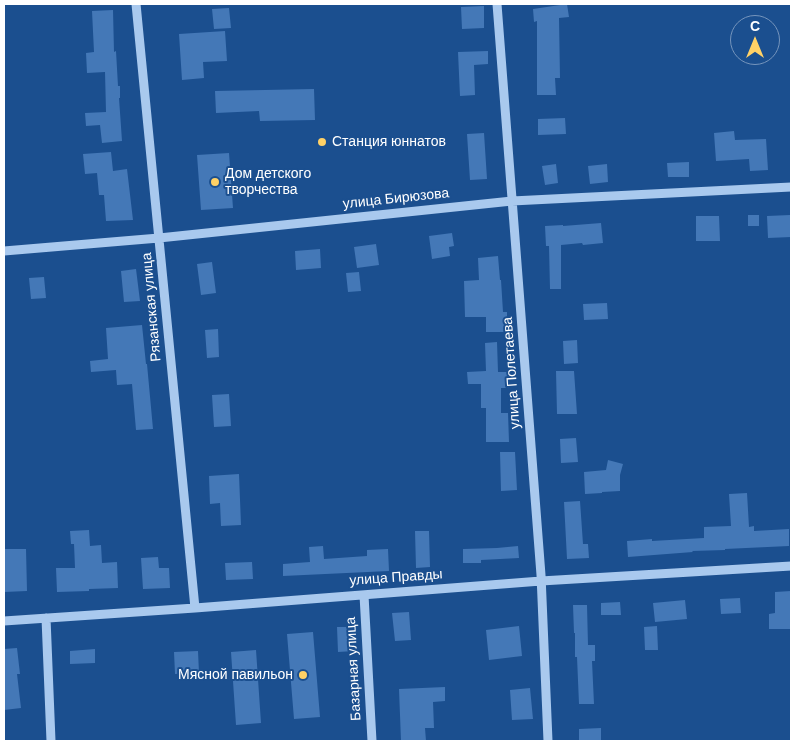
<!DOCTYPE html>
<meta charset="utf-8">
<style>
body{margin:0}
#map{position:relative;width:795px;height:745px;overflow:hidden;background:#1b4f8f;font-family:"DM Sans",sans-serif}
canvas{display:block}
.frame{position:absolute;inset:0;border:5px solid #fff;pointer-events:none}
.north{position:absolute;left:730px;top:15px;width:50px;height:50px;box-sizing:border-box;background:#1b4f8f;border:1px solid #7695bc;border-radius:50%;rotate:0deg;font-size:14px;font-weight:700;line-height:20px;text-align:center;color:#fff}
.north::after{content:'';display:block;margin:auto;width:18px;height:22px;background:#ffd166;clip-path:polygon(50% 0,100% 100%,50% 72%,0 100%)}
</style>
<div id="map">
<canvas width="795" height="745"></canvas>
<div class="frame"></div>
<div class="north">С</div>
</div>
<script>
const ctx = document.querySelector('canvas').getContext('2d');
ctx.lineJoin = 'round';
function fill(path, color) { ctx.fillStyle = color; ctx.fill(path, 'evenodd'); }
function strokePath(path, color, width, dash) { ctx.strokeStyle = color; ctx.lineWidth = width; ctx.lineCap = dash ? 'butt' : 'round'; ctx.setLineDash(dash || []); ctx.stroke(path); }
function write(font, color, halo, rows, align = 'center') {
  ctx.font = font + ' "DM Sans",sans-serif'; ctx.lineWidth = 4; ctx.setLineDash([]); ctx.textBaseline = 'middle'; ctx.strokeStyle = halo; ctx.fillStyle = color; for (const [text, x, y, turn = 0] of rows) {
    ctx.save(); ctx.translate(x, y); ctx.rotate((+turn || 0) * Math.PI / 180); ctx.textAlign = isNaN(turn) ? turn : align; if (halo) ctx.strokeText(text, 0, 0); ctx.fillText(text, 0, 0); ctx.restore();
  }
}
fill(new Path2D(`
 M567 4 569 17 559 18 560 78H555L556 95H537V21L534 22 533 9Z
 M484 6V28L462 29 461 7Z
 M229 8 231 28 214 29 212 9Z
 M113 10 114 52 116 51 118 86H120V98H119L122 141 102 143 100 125 86 126 85 113 106 112 105 72 87 73 86 53 94 52 92 11Z
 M225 31 227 61 203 62 204 78 182 80 179 34Z
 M488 51V64L474 65 475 95 460 96 458 52Z
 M314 89 315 120 260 121 259 111 216 113 215 91Z
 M565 118 566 134 538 135V119Z
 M734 131 735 140 766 139 768 170 750 171 749 159 716 161 714 133Z
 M484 133 487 179 470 180 467 134Z
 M111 152 113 171 127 169 133 220 106 221 104 195H99L97 173 85 174 83 154Z
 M229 153 233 208 201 210 197 155Z
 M689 162V177H668L667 163Z
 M556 164 558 183 545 185 542 166Z
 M607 164 608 182 590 184 588 166Z
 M748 215H759V226H748Z
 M790 215 791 237 768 238 767 216Z
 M696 216H719L720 241H696Z
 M601 223 603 243 583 245 582 243 561 245V289H550L549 246H546L545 226 563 225V226Z
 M452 233 454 246 449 247 450 256 432 259 429 236Z
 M376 244 379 265 357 268 354 247Z
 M320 249 321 268 296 270 295 251Z
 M498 256 500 280H501L503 312H507V332H486V317H465L464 281 479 280 478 258Z
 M212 262 216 293 201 295 197 264Z
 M136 269 140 301 124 302 121 271Z
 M359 272 361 291 348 292 346 273Z
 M44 277 46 298 31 299 29 278Z
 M607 303 608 319 584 320 583 304Z
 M142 325 146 364H147L153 429 136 430 132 384 117 385 116 370 91 372 90 361 108 359 106 328Z
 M218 329 219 357 207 358 205 330Z
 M577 340 578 363 564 364 563 341Z
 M497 342 498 372H509V388H501V413H508L509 442H486V408H481V384H468L467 372 486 371 485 343Z
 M556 371H574L577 414H557Z
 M229 394 231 426 214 427 212 395Z
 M576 438 578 462 561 463 560 439Z
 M500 452H515L517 490 501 491Z
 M608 460 623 464 620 475V491L602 492V493L585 494 584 472 606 470Z
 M239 474 241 525 221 526 220 503 210 504 209 476Z
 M747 493 749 527 754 526V531L789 529V546L725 549V550L692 551 693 552 628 557 627 541 652 539V541L704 538V527L731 526 729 494Z
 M580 501 583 544H588L589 558 567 559 564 502Z
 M89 530 90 546 101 545 102 563 117 562 118 588 89 589V591L57 592 56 568H75L74 544H71L70 531Z
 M415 531H429L430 567 416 568Z
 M323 546 324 559 367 556V550L388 549 389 571 283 576V564L310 562 309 547Z
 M518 546 519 558 481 560V563H463V549L497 548Z
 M4 549H26L27 591 4 592Z
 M158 557 159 568H169L170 588 143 589 141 558Z
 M252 562 253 579 226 580 225 563Z
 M791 591V629H769V614L775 613V592Z
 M740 598 741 613 721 614 720 599Z
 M685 600 687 619 655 622 653 603Z
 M620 602 621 615H601V603Z
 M573 605H587L588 645H595V661H592L594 704H579L577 657H575V633H574Z
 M409 612 411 640 395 641 392 613Z
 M519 626 522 656 489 660 486 630Z
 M657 626 658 650H645L644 627Z
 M337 627H353L354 651 338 652Z
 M313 632 320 717 294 719 287 634Z
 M17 648 20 674H17L21 708 4 710V649Z
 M95 649V663L70 664V651Z
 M256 650 261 723 236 725 231 652Z
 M198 651 199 673 175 674 174 652Z
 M445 687V701L433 702 434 728H425L426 741H401L399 689Z
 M530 688 533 719 512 720 510 690Z
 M601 728V741H579V729Z`), '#4478b7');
strokePath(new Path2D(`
 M136 4 195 608
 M497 4 541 575 548 741
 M4 251 159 238 512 201 791 187
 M364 595 372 741
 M46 618 51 741
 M4 621 195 608 541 581 791 566`), '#a9c9ee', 9);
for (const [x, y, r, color] of [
 [322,142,5,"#ffd166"],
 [215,182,5,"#ffd166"],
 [303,675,5,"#ffd166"]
]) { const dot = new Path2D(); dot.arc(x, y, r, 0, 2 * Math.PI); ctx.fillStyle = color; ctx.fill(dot); strokePath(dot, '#1b4f8f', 2); }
write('14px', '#fff', '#1b4f8f', [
 ["Станция юннатов",332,142],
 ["Дом детского",225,174],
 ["творчества",225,190],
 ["Мясной павильон",293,675,"right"]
], 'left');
write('14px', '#fff', '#1b4f8f', [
 ["улица Бирюзова",396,199,-6],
 ["Рязанская улица",152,307,-95],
 ["улица Полетаева",512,373,-94],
 ["улица Правды",396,578,-4],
 ["Базарная улица",354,669,-93]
]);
</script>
